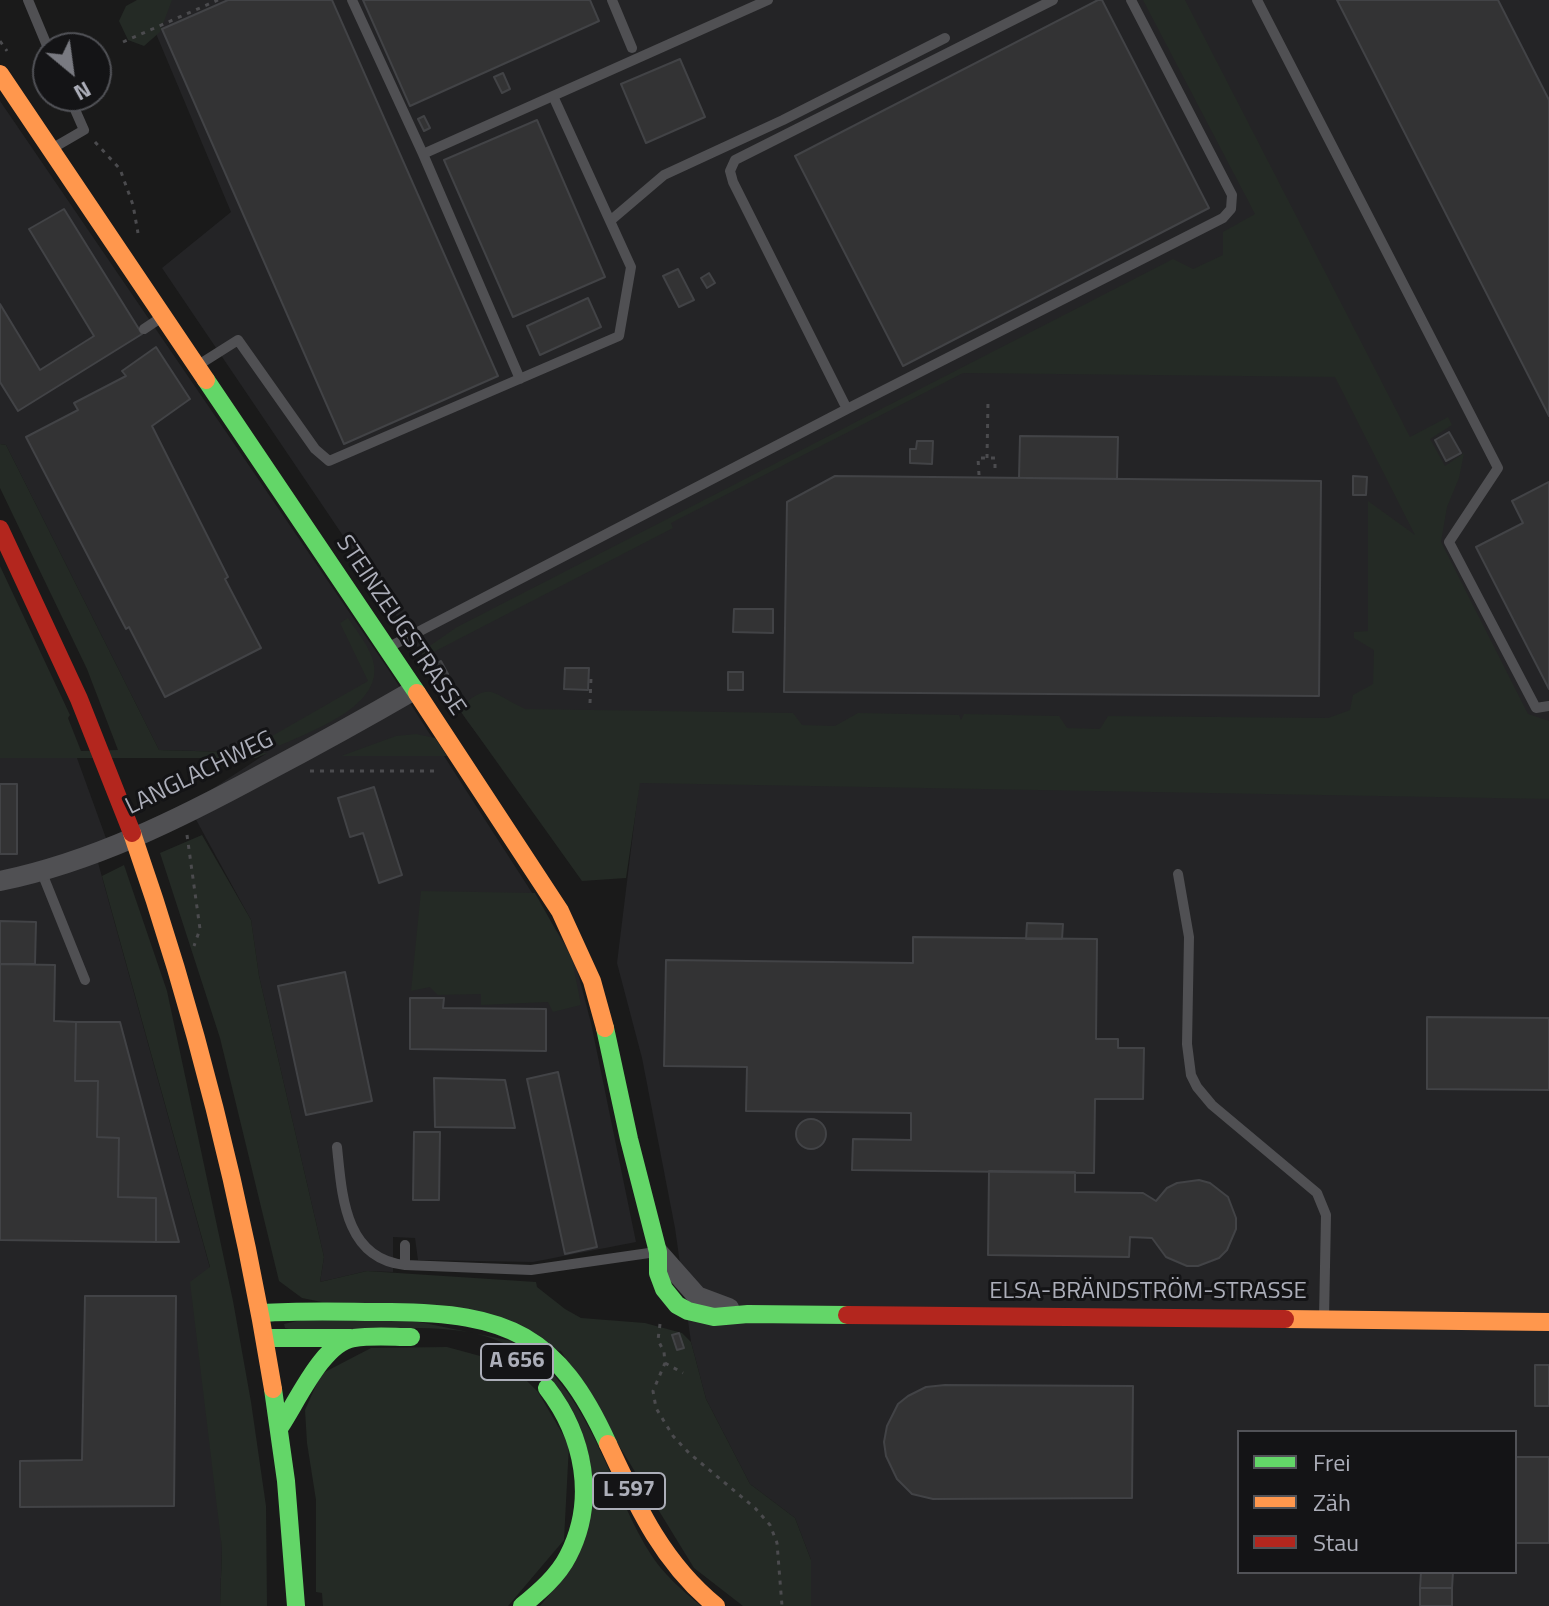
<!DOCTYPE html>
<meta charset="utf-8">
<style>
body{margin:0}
#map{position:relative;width:1549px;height:1606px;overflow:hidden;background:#1a1a1a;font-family:"Titillium Web",sans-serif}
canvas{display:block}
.legend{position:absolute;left:1237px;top:1430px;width:280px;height:144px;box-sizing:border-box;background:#141416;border:2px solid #515257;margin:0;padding:10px 14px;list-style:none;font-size:24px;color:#acaeb9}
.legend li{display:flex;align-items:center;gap:16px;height:40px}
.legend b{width:40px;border:2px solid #515257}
.north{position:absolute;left:32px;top:32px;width:80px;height:80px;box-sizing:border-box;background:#141416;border:2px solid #515257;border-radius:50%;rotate:151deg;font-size:22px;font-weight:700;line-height:32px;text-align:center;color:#acaeb9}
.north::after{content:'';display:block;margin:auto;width:28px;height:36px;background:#797a81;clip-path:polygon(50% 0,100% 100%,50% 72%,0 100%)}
</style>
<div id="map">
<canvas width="1549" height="1606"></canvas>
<ul class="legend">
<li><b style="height:10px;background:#63d668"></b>Frei</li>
<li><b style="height:10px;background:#ff974d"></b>Zäh</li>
<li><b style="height:10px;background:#b3261e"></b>Stau</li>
</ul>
<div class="north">N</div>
</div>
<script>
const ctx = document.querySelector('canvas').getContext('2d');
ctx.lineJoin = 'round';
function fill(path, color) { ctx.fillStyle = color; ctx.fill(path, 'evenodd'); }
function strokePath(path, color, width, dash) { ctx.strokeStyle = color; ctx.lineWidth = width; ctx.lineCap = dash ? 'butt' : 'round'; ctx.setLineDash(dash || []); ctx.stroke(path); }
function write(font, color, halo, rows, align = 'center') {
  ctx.font = font + ' "Titillium Web",sans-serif'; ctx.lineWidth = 6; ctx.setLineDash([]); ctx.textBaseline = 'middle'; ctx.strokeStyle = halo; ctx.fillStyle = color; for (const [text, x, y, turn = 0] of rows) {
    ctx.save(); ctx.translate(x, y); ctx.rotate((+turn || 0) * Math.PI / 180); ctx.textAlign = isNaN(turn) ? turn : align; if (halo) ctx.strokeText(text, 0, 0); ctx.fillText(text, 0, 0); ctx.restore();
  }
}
fill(new Path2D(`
 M160 0H1549V1606H811V1560L795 1518 750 1484 706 1399 691 1342 675 1228 642 1058 617 963 639 784 496 758 468 722 401 623 388 602 384 586 375 583 162 268 231 212 149 17ZM1239 1432H1515V1572H1239Z
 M0 101 388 669 574 958 591 1023 636 1242 533 1262 418 1260 415 1238 393 1237V1272L367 1271 320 1282 324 1257 259 976 251 920 188 805 267 753 159 750 6 445 0 444Z
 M0 758H77L107 841 94 848 210 1268 222 1549 220 1606H0Z`), '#242426');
fill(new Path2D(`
 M137 0H172L160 32 144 46 128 40 119 21 126 6Z
 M1143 0H1185L1410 437 1448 417 1452 425 1430 439 1445 466 1464 453 1459 478 1447 507 1441 542 1528 714 1549 721V799L640 783 626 878 582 881 459 709C490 680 491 693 525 709L793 713 802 725 835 726 858 713 959 715 961 720 964 714 1059 716 1067 728 1100 729 1108 716 1328 718 1350 710 1353 695 1373 684 1374 650 1354 638V632L1368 631V501L1415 535 1335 377 963 373 671 523 673 528 424 657 421 652 457 627 1173 259 1193 269 1223 255V232L1255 214Z
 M0 444 6 445 159 750 268 753 256 758H0V566L70 715 68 718 81 751 118 750 87 669 0 488Z
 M348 618C355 629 366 642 371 655 392 704 311 731 279 746L272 736 368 681 340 623Z
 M416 734 435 738 447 756H341L396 736Z
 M202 835 251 920 259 976 324 1257 320 1282 367 1271 536 1282 537 1287 565 1309 581 1318 645 1323 682 1333 691 1342 706 1399 750 1484 795 1518 811 1560V1606H743L694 1568 561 1351 302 1298 279 1281 220 1038 160 853Z
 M124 865 167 991 233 1301 251 1402 266 1506 267 1606H220L222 1549 190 1282 210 1267 102 876Z
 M421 891 535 893 572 959 581 1005 553 1012 548 1002 481 1005V994L438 995 430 987 411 991Z
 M306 1319C364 1320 434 1314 489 1332 585 1363 603 1477 650 1553 663 1574 682 1590 701 1606H540C559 1583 576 1562 585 1534 612 1449 559 1348 468 1332 425 1324 377 1330 333 1331 317 1331 300 1332 285 1328L284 1324Z
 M447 1347 495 1360 525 1379 538 1392 569 1445 564 1540 508 1606H323L322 1593 316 1592V1500L307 1443 305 1410 321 1374 371 1348Z`), '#242a25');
const building = new Path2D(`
 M228 0H332L498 376 344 444 162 29Z
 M363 0H590L599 21 410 106Z
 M1098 0H1102L1209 208 903 366 795 156Z
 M1337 0H1498L1549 100V416Z
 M680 59 705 117 646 143 621 84Z
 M503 73 510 89 502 93 494 77Z
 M424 116 430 128 424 131 418 119Z
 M537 120 605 277 513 317 444 160Z
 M64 209 142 334 18 411 0 382V304L40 370 94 336 29 229Z
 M678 269 694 300 679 307 663 276Z
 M709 273 715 283 707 288 701 278Z
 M588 298 601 327 540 355 527 326Z
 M156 347 190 399 152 426 228 577 225 579 261 648 165 697 129 627 126 629 26 437 78 410 74 403 126 376 122 371Z
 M1449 432 1461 453 1446 461 1435 440Z
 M1020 436 1118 437 1117 479 1019 478Z
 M917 441H933L932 464 910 463V449H916Z
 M835 476 1321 481 1319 696 784 692 787 502Z
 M1353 476 1367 477 1366 495H1353Z
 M1549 482V689L1476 547 1523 523 1512 501Z
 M734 609H773V633L733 632Z
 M441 661 448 674 442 677 435 664Z
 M565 668H589L588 690 564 689Z
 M728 672H743V690H728Z
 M0 784H17V854H0Z
 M374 787 402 875 379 883 363 833 350 837 338 798Z
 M0 921 36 922 35 964H0Z
 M1027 923 1063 924 1062 939H1026Z
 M913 937 1097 939 1096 1039H1118V1048H1144L1143 1099H1095L1094 1173 852 1170 853 1139 911 1140V1113L746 1111 747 1067 664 1066 666 960 913 963Z
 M0 964 55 965 54 1021 76 1022 75 1081H98L97 1137 119 1138 118 1197 156 1198V1242L0 1240Z
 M345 972 372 1101 306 1115 278 986Z
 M410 998H444L443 1008 546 1009V1051L410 1049Z
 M1427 1017 1549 1018V1090L1427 1089Z
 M76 1022H120L179 1242H156V1198L118 1197 119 1138 97 1137 98 1081H75Z
 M558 1072 597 1247 565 1254 527 1079Z
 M434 1078 505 1080 515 1128 435 1127Z
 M796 1134a15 15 0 1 1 30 0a15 15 0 1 1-30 0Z
 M414 1132H440L439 1200H413Z
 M989 1171 1075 1172V1192L1143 1193 1156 1201 1167 1188 1177 1183 1199 1180 1210 1183 1228 1197 1236 1218V1229L1227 1250 1219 1258 1198 1266H1187L1166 1257 1152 1238 1130 1237 1129 1257 988 1255Z
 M85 1296H176L174 1506 20 1507V1461L82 1460Z
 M679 1333 684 1348 677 1350 672 1335Z
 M1535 1365H1549V1406H1535Z
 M945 1385 1133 1386 1132 1498 933 1499 912 1494 897 1479 886 1456 884 1442 887 1426 898 1404 908 1396 926 1387Z
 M1515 1457H1549V1543H1515Z
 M1421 1572H1453L1452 1588H1420Z
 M1420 1588H1452V1606H1420Z`);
fill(building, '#333334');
strokePath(building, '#424346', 2);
strokePath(new Path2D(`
 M0 41 7 51
 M123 42 218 0
 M95 142 120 169 133 205 138 233
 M987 458 988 401
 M979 475 978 458H995V474
 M590 703 591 677
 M310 771H439
 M187 835 200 929 194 946
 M660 1324 658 1340 664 1352 665 1363 653 1391 656 1408 673 1436 689 1453 755 1508 770 1525 777 1543 782 1606
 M665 1363 683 1373`), '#4b4b4e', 3, [4, 6]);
strokePath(new Path2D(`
 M28 0 48 48
 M352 0 423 154 520 379
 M612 0 632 48
 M1257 0 1498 468 1449 542 1536 708 1549 706
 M53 148 84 130 69 96
 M423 154 768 0
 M610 221 664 175 783 120 945 38
 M144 329 162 317
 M200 364 238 340 315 449 329 461 619 336 631 267 553 96
 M847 409 1223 218 1231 209 1232 195 1131 0
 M391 646 847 409 733 182 730 171 735 160 1053 0
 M42 873 85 980
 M1178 874 1189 937 1187 1044 1191 1075 1197 1087 1212 1105 1317 1193 1326 1215 1324 1318
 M337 1147C342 1194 344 1259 405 1265
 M405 1245V1265L531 1270 656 1252`), '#505053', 10);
strokePath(new Path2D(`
 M0 881C93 862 181 818 264 773 315 746 364 719 414 690
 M658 1252 697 1296 729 1308`), '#505053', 20);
strokePath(new Path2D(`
 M206 380 417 693
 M605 1028 629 1139 658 1252V1273L664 1289 677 1305 688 1311 714 1317 748 1314 847 1315
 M262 1313C305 1310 348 1312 391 1312 507 1313 558 1334 608 1444
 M266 1338H351
 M273 1389 286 1481 296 1606
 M280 1427C297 1402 323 1342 354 1338 373 1335 393 1337 411 1337
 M522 1606C539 1592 558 1576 568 1556 597 1500 584 1436 547 1388`), '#63d668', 18);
strokePath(new Path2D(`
 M0 74 206 380
 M417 693 560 911 592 981 605 1028
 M132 833C194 1010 243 1204 273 1389
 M1285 1319 1549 1322
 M608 1444C637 1506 662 1562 716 1606`), '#ff974d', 18);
strokePath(new Path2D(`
 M0 529 79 699 132 833
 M847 1315 1285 1319`), '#b3261e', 18);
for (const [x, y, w] of [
 [517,1362,72],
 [629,1491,72]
]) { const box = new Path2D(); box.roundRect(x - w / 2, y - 18, w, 36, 6); ctx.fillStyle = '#141416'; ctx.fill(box); strokePath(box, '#acaeb9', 2); }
write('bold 22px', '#acaeb9', null, [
 ["A 656",517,1362],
 ["L 597",629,1491]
]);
write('24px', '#acaeb9', '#141416', [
 ["STEINZEUGSTRASSE",400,626,56],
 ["LANGLACHWEG",200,774,-26],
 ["ELSA-BRÄNDSTRÖM-STRASSE",1148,1292]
]);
</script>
